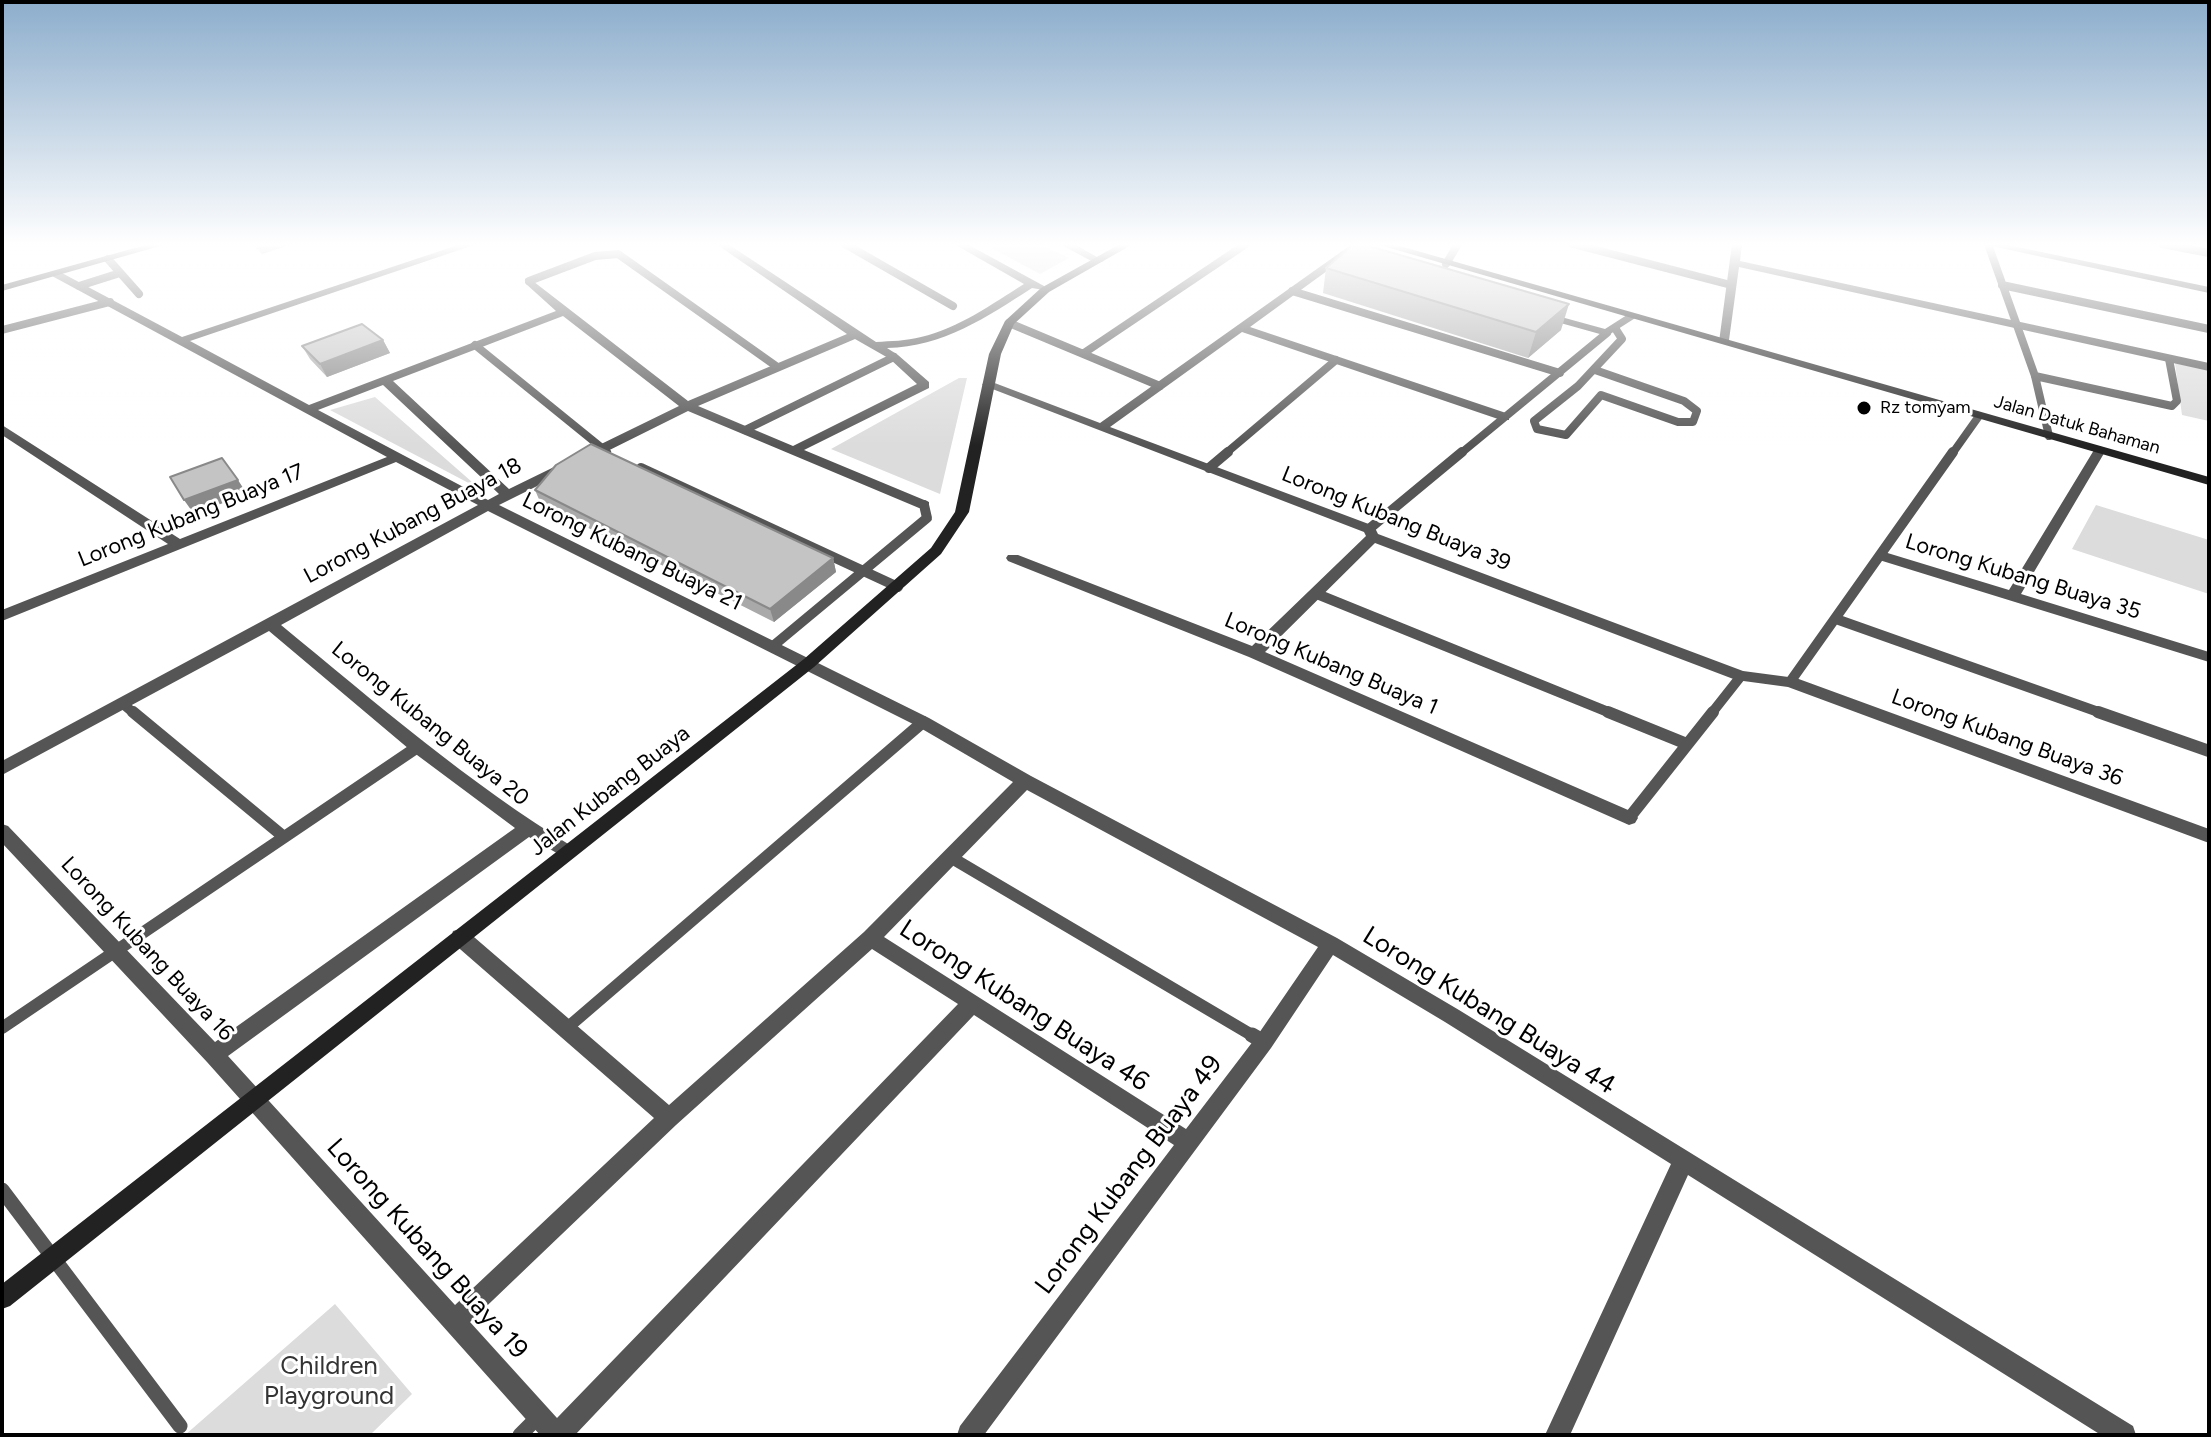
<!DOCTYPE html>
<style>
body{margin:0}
#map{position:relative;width:2211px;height:1437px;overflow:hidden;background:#fff;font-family:Figtree,sans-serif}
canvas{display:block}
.frame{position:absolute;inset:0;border:4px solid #000;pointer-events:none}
</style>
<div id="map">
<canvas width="2211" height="1437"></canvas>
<div class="frame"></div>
</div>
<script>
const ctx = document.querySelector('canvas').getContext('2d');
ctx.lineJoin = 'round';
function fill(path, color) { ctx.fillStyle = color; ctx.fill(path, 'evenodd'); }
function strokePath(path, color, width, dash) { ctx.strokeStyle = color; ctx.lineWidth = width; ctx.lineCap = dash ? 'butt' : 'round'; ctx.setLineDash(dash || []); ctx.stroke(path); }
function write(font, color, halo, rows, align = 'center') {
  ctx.font = font + ' Figtree,sans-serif'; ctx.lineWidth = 6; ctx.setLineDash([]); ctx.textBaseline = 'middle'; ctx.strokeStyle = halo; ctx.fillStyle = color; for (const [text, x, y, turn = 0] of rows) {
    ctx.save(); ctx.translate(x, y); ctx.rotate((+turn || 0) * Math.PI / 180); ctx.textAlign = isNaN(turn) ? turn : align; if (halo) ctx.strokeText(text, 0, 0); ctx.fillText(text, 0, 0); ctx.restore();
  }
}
fill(new Path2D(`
 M984 244H1041L1069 258 1040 274Z
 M2175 363 2209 370V421L2182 415Z
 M959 378H967L940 494 831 449Z
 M375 397 480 489 330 410Z
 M2096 505 2209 540V594L2072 549Z
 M335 1304 412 1394 370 1435H185Z`), '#dcdcdc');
strokePath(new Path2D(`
 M845 244 953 306
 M1573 244 1731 285
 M1988 244 2035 376 2049 436
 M2162 244 2209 253
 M108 259 139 294
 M1446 264 1458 244
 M529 281 595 256 618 254 776 366
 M2002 285 2209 329
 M79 286 120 273
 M1292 291 1560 373
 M1009 323 1160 386
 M2 330 110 302
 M475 345 607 452
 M1084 353 1246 244
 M1595 370 1684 401 1697 411 1693 422H1678L1601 395 1566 435 1537 429 1534 421 1578 386 1622 339 1615 328
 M2035 376 2172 406 2177 401 2169 359
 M745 430 894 357
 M1225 454 1336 360
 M1460 454 1607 333
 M1952 454 1979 416`), '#555', 8);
strokePath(new Path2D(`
 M641 468 898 587
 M1209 468 1228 452
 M1369 529 1462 452
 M1317 594 1613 714
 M1836 619 2104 714
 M773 646 927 518 924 505
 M1790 682 1953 452
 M123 704 135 714
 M1711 714 1741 676`), '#555', 10);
strokePath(new Path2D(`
 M133 712 284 837
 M1608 712 1687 744
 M2098 712 2209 751
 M1629 818 1713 712
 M952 858 1255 1037
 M2 1028 419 746
 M567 1028 923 722`), '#555', 12);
strokePath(new Path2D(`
 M1252 1035 1264 1042
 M2 1190 180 1426
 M520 1435 539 1416`), '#555', 15);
fill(new Path2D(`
 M461 244H477L190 341 309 405 556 311 525 283V279L529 278 688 401 847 334 716 244H728L876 342C891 341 906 341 921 337 959 328 992 304 1024 284L954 244H967L1044 286V290L1032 288C987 317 943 347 887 348L898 355 929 382V388L804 450 929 502V508H919L688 411 499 505 929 718 1031 776 1337 938 1459 1010 2133 1426 2136 1435H2101L1688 1175 1570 1435H1545L1671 1164 1445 1022 1333 955 1271 1048 984 1435H957L960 1426 1174 1145 974 1015 575 1435H540L207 1062 2 843V824L8 826 215 1042 515 828 409 749 269 631 2 775V761L478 505 396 462 2 621V610L168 544 2 435V425L180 539 387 457 52 276V272H60L182 337ZM563 316 679 406 509 489 393 381ZM855 339 890 359 917 384 793 446 698 406ZM383 385 499 494 488 500 318 410ZM488 511 917 726 1013 782 864 932 669 1105 467 931 460 929 453 931 451 937 453 943 654 1118 455 1305 228 1056 529 837 567 859 573 857 576 852 573 847C468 783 376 703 281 625ZM1027 790 1318 947 1257 1036 1186 1129 884 937ZM872 949 958 1004 557 1418 470 1322 676 1125Z
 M1060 244H1074L1104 261 1095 263Z
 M1352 244H1364L1250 327 1509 414V420H1501L1242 332 1110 427 1374 526 1378 534 1743 671 1796 678 2209 829V843L1788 687 1736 680 1375 543 1265 652 1635 813 1638 818 1635 823 1629 825 1249 657 1008 561 1006 558 1008 555H1018L1252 646 1366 536 1364 532 982 385 984 382H992L1100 423Z
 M1732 244H1742L1740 261 2209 363V371L1739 267 1729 340 1719 342Z
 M1982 244H2003L2209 287V293Z
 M1543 312 1605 329 1630 313 1640 315 1607 336 1539 317 1537 315Z
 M2100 446 2106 450 2021 594 2209 652V662L1876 559 1874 556 1881 551 2009 590 2094 450Z`), '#555');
fill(new Path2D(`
 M149 244H167L2 291V285Z
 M1120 244H1133L1049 292 1014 324 1001 354 969 512 941 554 814 667 10 1306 2 1309V1284L804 659 931 548 955 512 989 354 1005 321 1041 288Z
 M1376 244H1393L2209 477V485Z`), '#222');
fill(new Path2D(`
 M252 244H293L262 254Z
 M1326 268 1561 330 1528 358 1323 293Z
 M383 340 390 353 327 377 310 359 302 346Z
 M535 490 833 558 836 572 774 622 541 504Z`), '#a9a9a9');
fill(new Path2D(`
 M257 244H293L262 254Z
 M1569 304 1561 330 1528 358 1536 332Z
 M383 340 390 353 327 377 320 364Z
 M238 480 247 494 194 514 184 500Z
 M833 558 836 572 774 622 770 609Z`), '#898989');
const building = new Path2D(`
 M1354 244H1362L1569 304 1536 332 1326 268Z
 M362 324 383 340 320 364 302 346Z
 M591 444 833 558 770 609 535 490 556 465Z
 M222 458 238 480 184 500 170 477Z`);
fill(building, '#c4c4c4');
strokePath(building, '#898989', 2);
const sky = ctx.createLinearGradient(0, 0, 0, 445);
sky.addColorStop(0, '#8cadcc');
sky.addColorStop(0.55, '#fff');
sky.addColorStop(1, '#ffffff00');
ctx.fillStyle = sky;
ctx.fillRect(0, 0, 2211, 445);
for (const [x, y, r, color] of [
 [1864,408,8,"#000"]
]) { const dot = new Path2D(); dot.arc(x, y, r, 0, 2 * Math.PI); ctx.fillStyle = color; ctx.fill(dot); strokePath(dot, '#fff', 3); }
write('18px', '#000', '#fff', [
 ["Rz tomyam",1880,408]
], 'left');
write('18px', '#000', '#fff', [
 ["Jalan Datuk Bahaman",2077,425,16]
]);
write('22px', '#000', '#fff', [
 ["Lorong Kubang Buaya 17",191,516,-22],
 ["Lorong Kubang Buaya 39",1396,519,22],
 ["Lorong Kubang Buaya 18",413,521,-28],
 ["Lorong Kubang Buaya 21",632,552,26],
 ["Lorong Kubang Buaya 35",2023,577,17],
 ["Lorong Kubang Buaya 1",1331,664,23],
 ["Lorong Kubang Buaya 20",430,724,39],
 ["Lorong Kubang Buaya 36",2007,738,20],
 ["Jalan Kubang Buaya",610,791,-38],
 ["Lorong Kubang Buaya 16",147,949,47]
]);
write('26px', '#000', '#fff', [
 ["Lorong Kubang Buaya 46",1024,1006,33],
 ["Lorong Kubang Buaya 44",1489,1011,32],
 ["Lorong Kubang Buaya 49",1129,1175,-53],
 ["Lorong Kubang Buaya 19",427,1249,48]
]);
write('26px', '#333', '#fff', [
 ["Children",329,1366],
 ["Playground",329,1396]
]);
</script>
